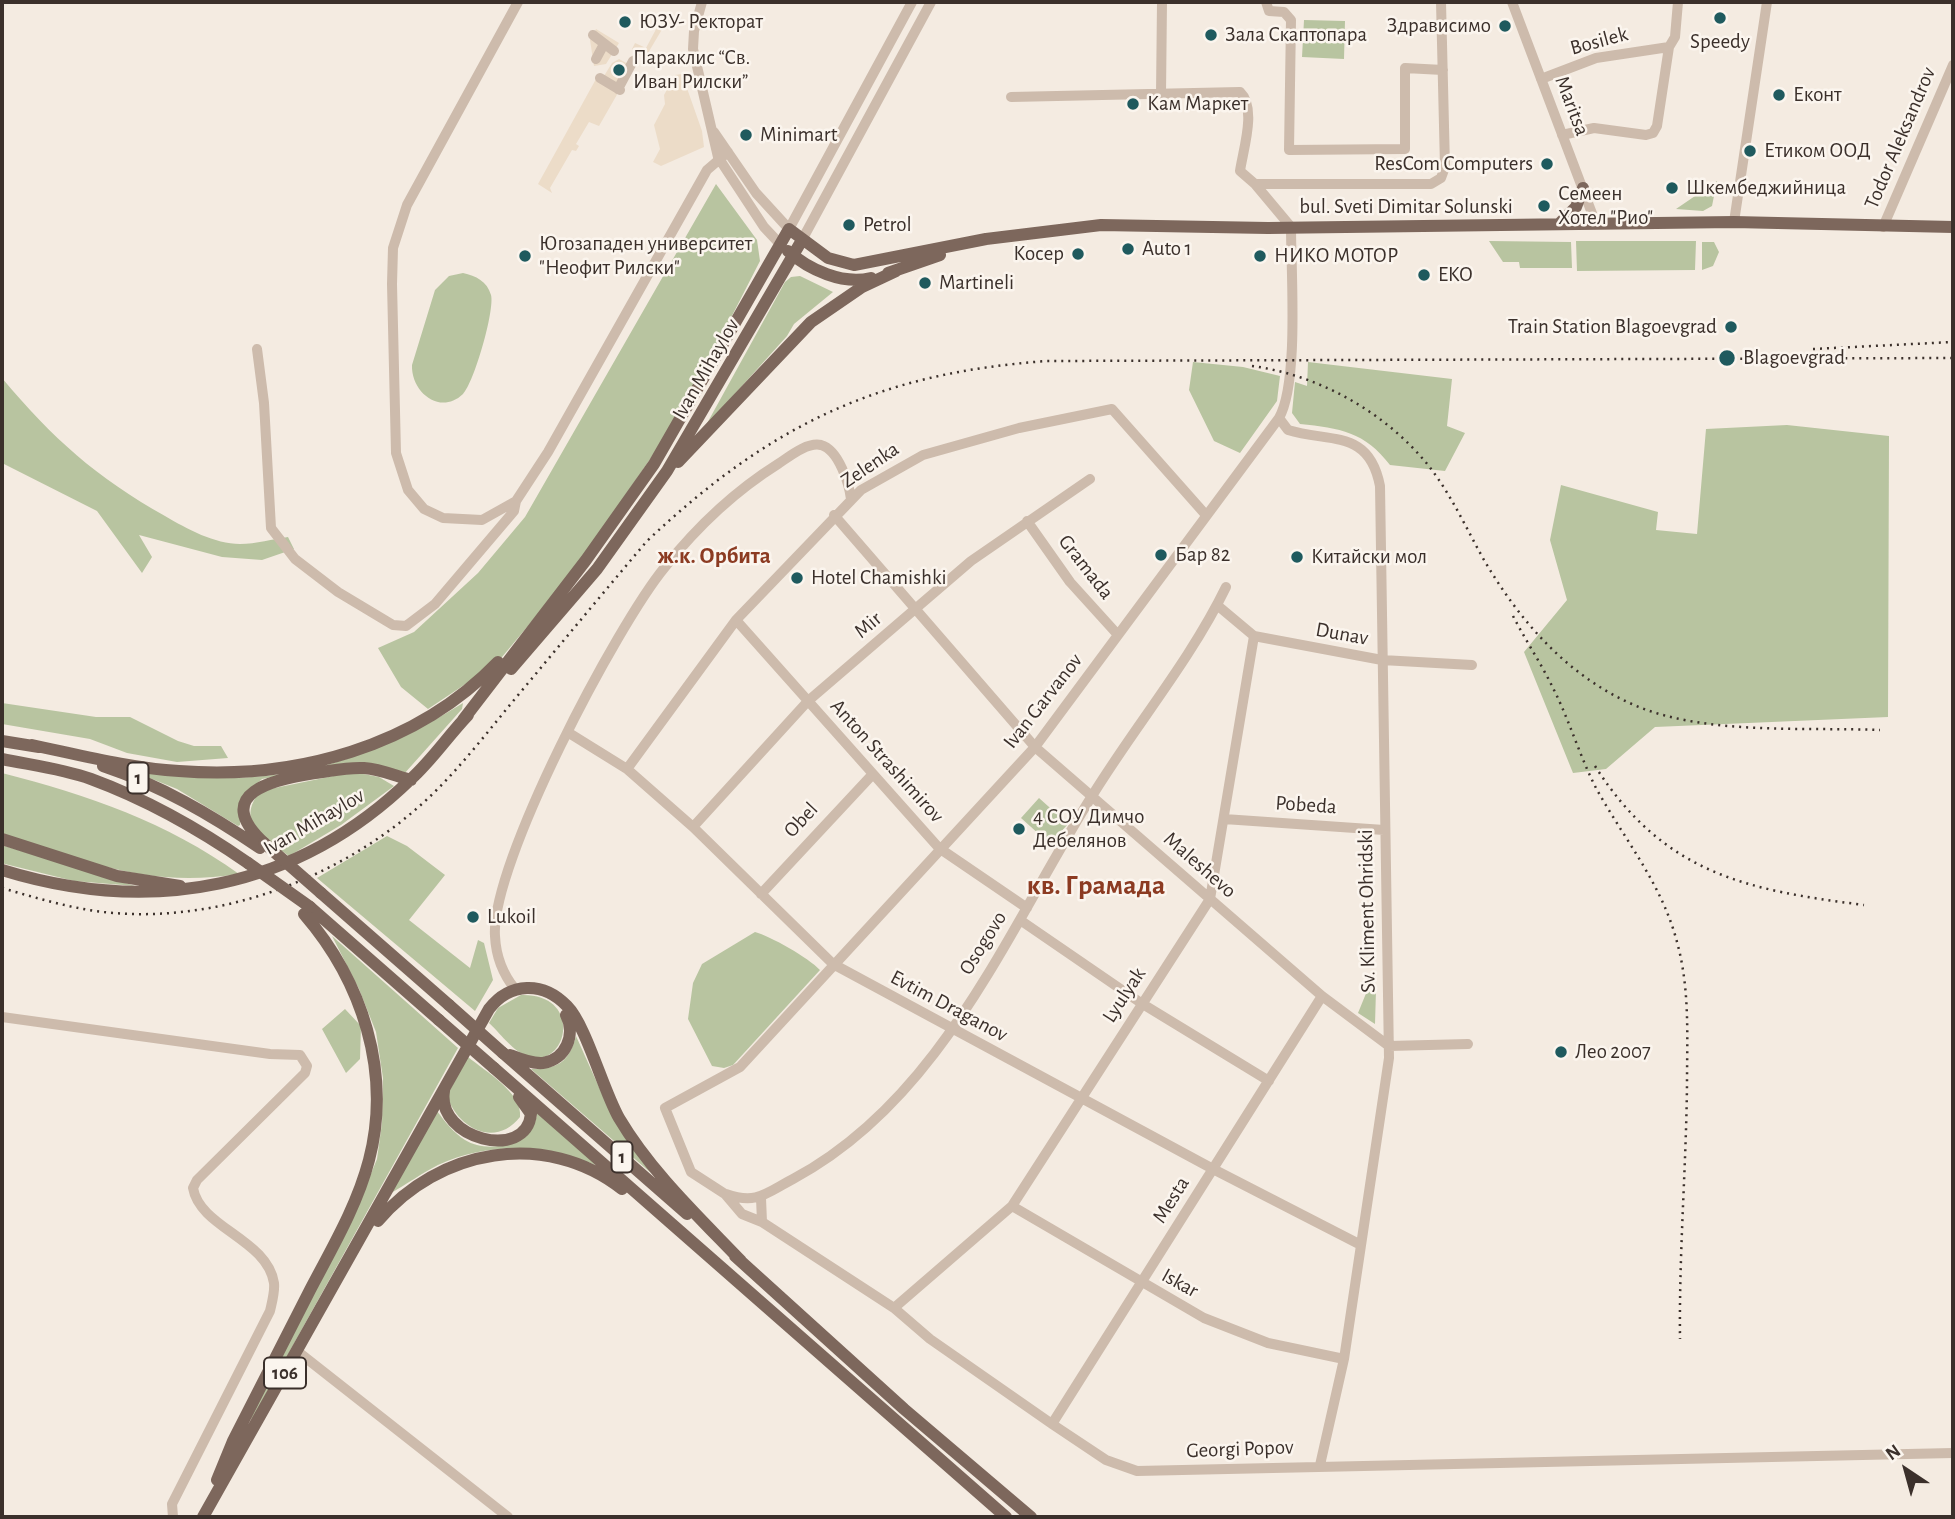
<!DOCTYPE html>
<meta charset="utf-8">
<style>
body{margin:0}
#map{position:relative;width:1955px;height:1519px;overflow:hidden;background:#f4ebe1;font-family:"Alegreya Sans",sans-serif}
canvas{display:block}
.frame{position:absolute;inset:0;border:4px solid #3b302b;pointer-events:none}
.north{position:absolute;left:1871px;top:1435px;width:70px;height:70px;-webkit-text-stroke:5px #fbf5ee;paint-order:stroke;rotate:324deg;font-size:19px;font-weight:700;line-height:28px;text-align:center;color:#3b302b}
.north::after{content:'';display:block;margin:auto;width:24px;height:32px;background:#3b302b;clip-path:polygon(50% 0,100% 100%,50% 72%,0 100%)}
</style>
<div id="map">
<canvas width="1955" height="1519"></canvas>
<div class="frame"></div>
<div class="north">N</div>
</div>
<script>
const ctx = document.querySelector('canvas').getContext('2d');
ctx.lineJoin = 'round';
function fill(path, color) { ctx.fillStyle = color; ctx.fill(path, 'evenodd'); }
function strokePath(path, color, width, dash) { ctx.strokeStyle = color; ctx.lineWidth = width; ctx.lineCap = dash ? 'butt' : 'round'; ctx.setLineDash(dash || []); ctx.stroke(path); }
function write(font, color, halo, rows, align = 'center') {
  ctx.font = font + ' "Alegreya Sans",sans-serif'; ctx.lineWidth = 5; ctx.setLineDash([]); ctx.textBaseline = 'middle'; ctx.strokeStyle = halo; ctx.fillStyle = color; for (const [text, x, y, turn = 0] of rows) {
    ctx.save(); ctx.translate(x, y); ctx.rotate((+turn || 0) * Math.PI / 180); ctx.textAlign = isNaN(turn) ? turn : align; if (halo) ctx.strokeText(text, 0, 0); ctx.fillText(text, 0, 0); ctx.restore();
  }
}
fill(new Path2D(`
 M1304 20 1345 21 1344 59 1302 57Z
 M1717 181 1712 206 1703 211 1676 209Z
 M716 184 757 240 760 261 718 343 657 449 572 573 497 663 428 709 401 687 378 648 414 632 478 573 525 517Z
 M1489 241 1571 242 1572 268H1520L1519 262H1503Z
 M1576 241H1696L1695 270 1577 271Z
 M1702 242H1714L1719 252 1713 266 1702 270Z
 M463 273C476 276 487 281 491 295 495 310 474 383 463 394 440 416 411 392 412 365L435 290 449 276Z
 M800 276 833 292 794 324 787 336 705 427 785 282 791 277Z
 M1193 362 1243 367 1280 376 1277 401 1240 453 1214 441 1189 390Z
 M1308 362 1452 379 1447 426 1465 433 1445 471 1390 465C1365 432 1340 428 1300 424L1292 413 1295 382 1307 386Z
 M2 378C53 439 96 477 165 516 187 529 215 544 240 544 256 544 273 539 288 537L294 549 262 560 222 557 139 535 152 557 142 573 97 511 2 463Z
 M1787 425 1889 436 1888 717 1655 727 1606 769 1573 773 1524 652 1567 600 1550 540 1561 485 1658 512 1656 530 1697 534 1706 429Z
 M2 703 96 717H130L178 741 194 746H221L228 758 177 762 127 753 90 739 2 724Z
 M463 703 462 709 404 774 347 763 262 779 243 796 240 825 238 826 177 789 120 766C249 794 352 773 463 703Z
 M353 772 379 777 394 786 341 825 289 856C264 837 235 824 260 791Z
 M2 773C88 795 167 822 239 874 149 888 90 863 7 835L2 833Z
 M1039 798 1068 824 1050 844 1021 818Z
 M387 836 407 846 445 875 409 920 470 968 478 940 484 943 493 980 475 1011 317 878Z
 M2 845 135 886 74 881 5 864 2 863Z
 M755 932C770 936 809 958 820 970L733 1065 724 1068 712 1066 688 1019 693 983 702 964Z
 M332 936 458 1048 252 1419 250 1417 351 1222 377 1159 382 1123 383 1078 376 1032 359 989Z
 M1376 990 1375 1024 1358 1013 1367 991Z
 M521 995C586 993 567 1074 525 1055 512 1050 499 1032 489 1023L498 1008Z
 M345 1009 361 1026 360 1059 346 1073 322 1029Z
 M576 1036 607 1105 651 1173 531 1069C557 1069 569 1063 576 1036Z
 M468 1057C485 1071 523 1093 520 1117 495 1149 456 1127 447 1095Z
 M437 1111C445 1122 454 1133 465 1140 489 1155 535 1144 537 1113L601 1167C546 1146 493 1140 438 1165 422 1173 407 1184 391 1193Z`), '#b8c4a0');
fill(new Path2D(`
 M662 18 667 21 648 53 642 51 599 126 589 122 576 144 579 146 576 151 572 150 550 188 552 193 538 184 596 79 604 76 612 63 619 59 628 64 635 51 632 49 635 43 646 48Z
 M596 29 619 43 606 64 594 66 590 40Z
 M682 74 702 131 704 147 661 166 653 162 660 149 654 125 665 104 664 95 675 75Z`), '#ecdcc8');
strokePath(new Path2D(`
 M702 2 694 31 693 49 718 157 764 227 780 244
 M1266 2 1269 11 1284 12 1291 20 1289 150 1405 149V68L1443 70
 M1512 2 1596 224
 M593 35 614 51
 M596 59 604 44
 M600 78 620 90
 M1541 79 1596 58 1669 47
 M618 89 633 61
 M1161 94 1162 2
 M1011 97 1240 92C1257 108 1243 150 1240 171L1255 184H1431L1441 178 1445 167 1441 2
 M714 132 756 193 789 229 912 2
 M1562 135 1594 128 1646 135 1653 133 1657 126 1669 47 1675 37 1678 2
 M1255 184 1291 227C1291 273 1299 383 1279 418L1035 747 740 1067 665 1108 691 1172 725 1194 742 1214 762 1222 894 1308 930 1339 1052 1424 1106 1460 1137 1471 1953 1453
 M1734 222 1767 2
 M1883 227 1953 65
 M802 240 931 2
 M257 349 264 403 271 528 295 559 338 592 393 625 406 626 435 604 514 511 516 501 548 452 707 170 728 152
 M1279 418 1288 430C1331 443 1369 429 1380 486L1389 1058 1344 1359 1320 1465
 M516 501 482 520 443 518 424 509 408 490 396 453 392 284 393 248 407 205 518 2
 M834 515 1035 747 1322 996 1389 1046 1468 1044
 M1027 521 1070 582 1118 635
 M1217 605 1254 636 1382 660 1472 665
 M736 620 939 848 1027 908
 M569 733 627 769 693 827 833 964 1213 1169 1359 1244
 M627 769 736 620 861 490 923 455 1019 428 1112 409 1205 514
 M1224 819 1384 830
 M693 827 808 701 971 561 1090 479
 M761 894 872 775
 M1020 920 1141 1003 1269 1081
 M515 989C502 973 496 957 495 936 490 865 617 625 665 567 697 527 735 491 778 464 790 456 807 442 821 445 839 450 849 484 851 499
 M2 1017 270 1054 300 1055 307 1066 305 1073 197 1180 193 1188C200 1228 267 1239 274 1283 275 1292 272 1302 270 1311L172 1504 173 1517
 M726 1194C757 1205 766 1193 793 1179 941 1100 1007 931 1092 796 1135 726 1190 661 1226 587
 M761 1198 762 1222
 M1012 1206 1204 1318 1268 1343 1344 1359
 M894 1308 1012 1206 1210 899 1254 636
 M297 1351 508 1517
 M1052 1424 1322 996`), '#cdbbac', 10);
strokePath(new Path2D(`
 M1559 224 1576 207 1583 188
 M788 251C809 270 843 285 871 278
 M888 273 940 255
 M678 462 811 322 862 287 896 271
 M511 669 597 569 667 471 802 240
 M463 720 586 560 654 464 789 229 828 258 854 265 986 239 1101 225 1268 228 1734 222 1953 227
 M2 741 39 747
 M32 745C80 755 130 768 179 771 295 780 416 747 498 662
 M2 759C31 765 63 769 91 779 148 800 199 829 248 863
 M103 766C160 785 211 815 260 848
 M2 839 117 876 180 886
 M264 843C210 793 275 779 315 773 331 771 347 767 364 768 380 769 396 776 411 780
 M2 870C151 916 297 890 411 779 432 760 448 736 468 715
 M321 893 449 1005
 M310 907 439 1020
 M503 1053 687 1214
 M510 1055C520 1059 532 1064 543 1063 566 1060 576 1034 566 1015
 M494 1068 1006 1517
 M444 1091C436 1139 526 1162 531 1114L519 1097
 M378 1221C438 1149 546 1129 622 1189
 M735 1256 904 1409 1031 1517
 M217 1480 233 1441C258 1391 284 1341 310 1290 332 1248 357 1206 369 1160 392 1072 362 981 304 914
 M203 1517 489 1009C510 982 543 981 567 1006 586 1025 603 1090 619 1118 651 1172 698 1216 741 1261`), '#7d675c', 12);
strokePath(new Path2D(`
 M1813 349 1953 342
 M1252 366C1319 375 1385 412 1428 465 1451 494 1466 528 1484 560 1521 623 1570 679 1639 707 1709 735 1804 727 1880 730
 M1513 616C1526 641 1542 665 1554 690 1570 722 1580 757 1596 788 1624 839 1662 884 1677 942 1690 989 1687 1037 1687 1085 1686 1170 1679 1254 1680 1339
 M1595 766C1664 874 1746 890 1864 905
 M2 888C33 897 63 906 95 911 211 927 337 881 423 803 457 772 485 735 514 700 559 646 603 593 647 541 770 425 878 373 1047 361L1953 358`), '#3b302b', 2.5, [2, 5]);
strokePath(new Path2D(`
 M264 843 321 893
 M248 863 310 907
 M449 1005 503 1053
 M439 1020 494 1068`), '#7d675c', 12);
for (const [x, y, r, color] of [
 [1720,18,7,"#1f5a5e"],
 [625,22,7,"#1f5a5e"],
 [1505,26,7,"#1f5a5e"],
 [1211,35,7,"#1f5a5e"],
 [619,70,7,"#1f5a5e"],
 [1779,95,7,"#1f5a5e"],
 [1133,104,7,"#1f5a5e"],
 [746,135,7,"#1f5a5e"],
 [1750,151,7,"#1f5a5e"],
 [1547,164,7,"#1f5a5e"],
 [1672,188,7,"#1f5a5e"],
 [1544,206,7,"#1f5a5e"],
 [849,225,7,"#1f5a5e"],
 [1128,249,7,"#1f5a5e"],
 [1078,254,7,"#1f5a5e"],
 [525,256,7,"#1f5a5e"],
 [1260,256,7,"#1f5a5e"],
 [1424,275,7,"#1f5a5e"],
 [925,283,7,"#1f5a5e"],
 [1731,327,7,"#1f5a5e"],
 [1727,358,9,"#1f5a5e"],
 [1161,555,7,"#1f5a5e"],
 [1297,557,7,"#1f5a5e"],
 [797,578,7,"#1f5a5e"],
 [1019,829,7,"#1f5a5e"],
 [473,917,7,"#1f5a5e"],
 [1561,1052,7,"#1f5a5e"]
]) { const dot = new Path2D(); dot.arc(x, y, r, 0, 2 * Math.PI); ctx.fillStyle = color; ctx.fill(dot); strokePath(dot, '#fbf5ee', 2.5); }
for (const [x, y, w] of [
 [138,778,21],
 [622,1157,21],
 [285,1373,42]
]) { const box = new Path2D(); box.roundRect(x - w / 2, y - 15.5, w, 31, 5); ctx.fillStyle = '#fbf5ee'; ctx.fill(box); strokePath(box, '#3b302b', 2); }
write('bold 19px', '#3b302b', null, [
 ["1",138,778],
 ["1",622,1157],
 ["106",285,1373]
]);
write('21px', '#3b302b', '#fbf5ee', [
 ["ЮЗУ- Ректорат",639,22],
 ["Здрависимо",1491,26,"right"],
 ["Зала Скаптопара",1225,35],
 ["Speedy",1720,42,"center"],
 ["Параклис “Св.",633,58],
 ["Иван Рилски”",633,82],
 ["Еконт",1793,95],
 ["Кам Маркет",1147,104],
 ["Minimart",760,135],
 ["Етиком ООД",1764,151],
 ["ResCom Computers",1533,164,"right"],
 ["Шкембеджийница",1686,188],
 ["Семеен",1558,194],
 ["Хотел \"Рио\"",1558,218],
 ["Petrol",863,225],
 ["Югозападен университет",539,244],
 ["\"Неофит Рилски\"",539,268],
 ["Auto 1",1142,249],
 ["Косер",1064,254,"right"],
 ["НИКО МОТОР",1274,256],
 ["EKO",1438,275],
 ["Martineli",939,283],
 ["Train Station Blagoevgrad",1717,327,"right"],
 ["Blagoevgrad",1743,358],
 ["Бар 82",1175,555],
 ["Китайски мол",1311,557],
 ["Hotel Chamishki",811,578],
 ["4 СОУ Димчо",1033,817],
 ["Дебелянов",1033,841],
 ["Lukoil",487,917],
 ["Лео 2007",1575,1052]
], 'left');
write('21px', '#3b302b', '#fbf5ee', [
 ["Bosilek",1599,41,-15],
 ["Maritsa",1572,106,69],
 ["Todor Aleksandrov",1900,138,-67],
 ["bul. Sveti Dimitar Solunski",1406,207],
 ["Ivan Mihaylov",706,369,-60],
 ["Zelenka",870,465,-34],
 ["Gramada",1086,567,52],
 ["Mir",868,625,-40],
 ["Dunav",1342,634,10],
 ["Ivan Garvanov",1043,701,-52],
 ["Anton Strashimirov",887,761,48],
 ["Pobeda",1306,805,4],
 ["Obel",801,820,-47],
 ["Ivan Mihaylov",314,822,-30],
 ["Maleshevo",1200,865,41],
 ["Sv. Kliment Ohridski",1367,911,-91],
 ["Osogovo",983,943,-58],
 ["Lyulyak",1124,995,-57],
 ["Evtim Draganov",949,1006,28],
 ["Mesta",1171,1200,-58],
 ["Iskar",1180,1283,29],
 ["Georgi Popov",1240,1449,-2]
]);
write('bold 23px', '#8c3b22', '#fbf5ee', [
 ["ж.к. Орбита",714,556]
]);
write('bold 28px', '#8c3b22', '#fbf5ee', [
 ["кв. Грамада",1096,886]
]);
</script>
